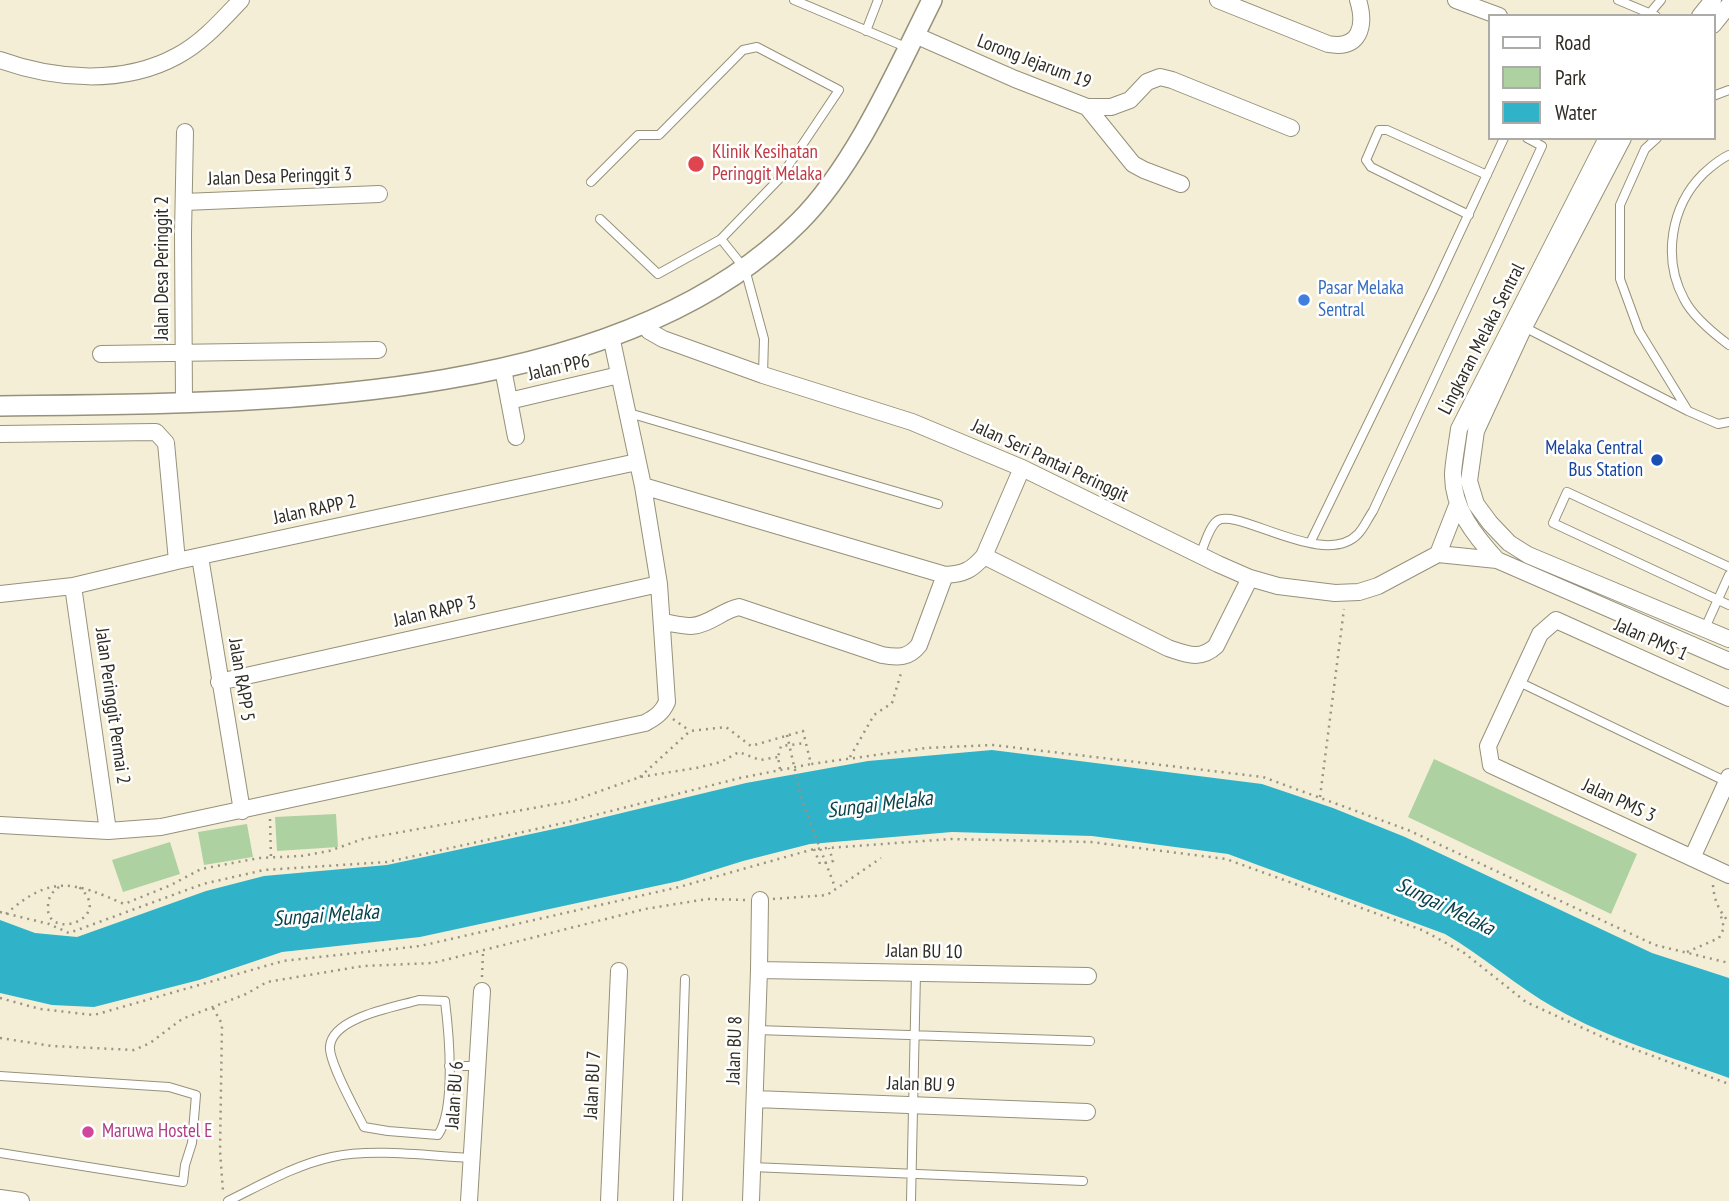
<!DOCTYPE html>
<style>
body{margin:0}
#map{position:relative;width:1729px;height:1201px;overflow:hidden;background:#f5eed6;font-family:"PT Sans Narrow",sans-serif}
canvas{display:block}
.legend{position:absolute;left:1488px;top:14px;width:228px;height:126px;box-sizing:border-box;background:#fff;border:2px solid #acaba7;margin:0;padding:9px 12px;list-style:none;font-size:21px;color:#2f2c23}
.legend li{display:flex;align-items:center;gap:14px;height:35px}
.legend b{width:35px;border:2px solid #acaba7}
</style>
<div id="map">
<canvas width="1729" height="1201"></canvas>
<ul class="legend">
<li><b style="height:9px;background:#fff"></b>Road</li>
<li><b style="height:19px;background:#add1a0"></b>Park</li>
<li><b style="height:19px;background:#30b2c8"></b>Water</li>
</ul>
</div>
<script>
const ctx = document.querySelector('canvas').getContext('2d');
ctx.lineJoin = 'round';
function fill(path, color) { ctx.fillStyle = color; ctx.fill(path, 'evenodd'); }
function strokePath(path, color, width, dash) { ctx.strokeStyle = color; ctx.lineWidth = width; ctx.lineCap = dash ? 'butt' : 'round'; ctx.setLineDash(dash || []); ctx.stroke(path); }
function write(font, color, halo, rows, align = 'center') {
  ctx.font = font + ' "PT Sans Narrow",sans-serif'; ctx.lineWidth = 5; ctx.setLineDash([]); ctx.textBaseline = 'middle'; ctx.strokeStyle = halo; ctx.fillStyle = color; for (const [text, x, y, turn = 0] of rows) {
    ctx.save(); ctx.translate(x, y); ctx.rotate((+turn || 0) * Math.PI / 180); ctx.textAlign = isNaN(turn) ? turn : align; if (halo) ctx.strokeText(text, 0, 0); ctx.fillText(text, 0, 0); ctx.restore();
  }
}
fill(new Path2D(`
 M1434 759 1637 854 1611 914 1408 817Z
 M336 814 338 847 277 851 275 817Z
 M247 824 253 857 204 865 198 832Z
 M170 842 180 874 123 892 112 860Z`), '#add1a0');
fill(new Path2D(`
 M992 750 1262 784 1333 808 1405 837 1652 953 1729 978V1078C1671 1057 1609 1039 1555 1008 1516 986 1483 956 1445 934L1228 854 1092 836 952 832 810 844 743 861 679 881 420 937 282 952 199 980 94 1007 52 1005 0 993V920L35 933 77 937 206 891 264 876 387 865 568 826 746 783 868 761Z`), '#30b2c8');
const service = new Path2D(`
 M794 0 908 48
 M1618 0 1656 16
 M1650 13 1661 0
 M866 31 878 0
 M1713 96 1729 90
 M1657 138 1645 149 1620 205V279L1639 331 1688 411
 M1729 155C1718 160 1712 166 1703 174 1671 206 1662 258 1684 299 1693 317 1713 333 1729 345
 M591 182 638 135H659L743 50 757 47 839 90 780 178 721 239 745 269 764 339 763 375
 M1469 215 1371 167 1366 160 1379 130H1387L1487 175
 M600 219 658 274 721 239
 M1524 327 1688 411 1718 424 1729 422
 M629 413 938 504
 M1310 543 1434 288 1504 138
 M1200 555C1204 546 1209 527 1217 521 1236 506 1324 570 1358 534 1364 528 1368 518 1373 511L1542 146 1527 138
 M1729 567 1567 492 1553 523 1729 605
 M1705 628 1729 575
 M1519 682 1729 783
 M419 1000 445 1001C449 1033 456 1108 438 1135L388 1131 364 1127C356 1111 328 1061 330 1046 333 1017 396 1007 419 1000Z
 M757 1030 1090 1041
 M449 1066H477
 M0 1076 169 1087 196 1095 192 1143 185 1165 183 1182 0 1153
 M752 1167 1083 1181
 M228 1201C261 1185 295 1165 332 1157 372 1148 430 1156 472 1158
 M678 1201 685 979
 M911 1201 916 973`);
const minor = new Path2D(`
 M1218 0 1328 44C1360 50 1366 26 1358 0
 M1456 0 1499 16
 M1700 16 1713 0
 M1713 25 1729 5
 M915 35 1015 79 1087 107H1111L1130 100 1147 82 1160 77 1172 80 1291 128
 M0 60C55 80 124 85 177 56 202 43 222 20 241 0
 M1087 107 1133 164 1144 170 1181 184
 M1607 138 1459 429C1457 444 1454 459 1453 473 1452 508 1475 536 1497 560L1729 661
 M1623 138 1524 327 1476 431 1469 481 1476 504 1490 523 1509 543 1528 555 1729 639
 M184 202 379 194
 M645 323 649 331 663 339 763 375 912 422 1022 468 1218 564 1250 578 1278 586 1335 593 1359 592 1378 586 1438 554 1497 560
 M101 354 378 350
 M503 369 516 437
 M509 401 619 375
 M184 403 183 233 185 132
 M0 434 156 432 166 443 177 561
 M643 486 945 575C964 574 972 570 984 556L1022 468
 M1438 554 1458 503
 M984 556 1168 648C1186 654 1200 661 1216 646L1250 578
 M200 557 242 811
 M73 586 108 831
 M0 594 73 586 177 561 637 462
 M662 622C671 623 682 626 691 626 709 625 723 610 739 607L882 655C898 658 909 658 919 645L945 575
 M219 682 659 584
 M1729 698 1556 620 1540 634 1488 746 1491 765 1729 875
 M0 825 108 831 161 827 645 723C656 717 662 713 667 702L659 584 643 486 611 336
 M1692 858 1729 777
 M759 970 1088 976
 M755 1099 1087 1112
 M0 1198 21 1201
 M469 1201 482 991
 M609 1201 619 971
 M751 1201 759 970 760 900`);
const tertiary = new Path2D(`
 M0 406C246 403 614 409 799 222 855 166 897 70 932 0`);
strokePath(service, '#96917a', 10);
strokePath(minor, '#96917a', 18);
strokePath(tertiary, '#96917a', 22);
strokePath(new Path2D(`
 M673 719 690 731
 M850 757 874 715 892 703 902 670
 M780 769 778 757 781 746 806 743
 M640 777 690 731 726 727 751 746 803 731 811 764 926 748 993 745 1263 777 1408 830 1655 945 1729 963
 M1320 797 1344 609
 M270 819 271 858
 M814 849 820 864 833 861 829 848
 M1713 885C1714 900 1719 911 1729 922
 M59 887C53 891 48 897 48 906 45 942 116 919 79 887
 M773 899 827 895 881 858
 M0 912 49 924 69 933 203 884 264 870 387 862 568 822 740 778 811 764
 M6 914C51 874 74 882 124 904L171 885 201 869 259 858 301 856 329 851 363 839 572 801 640 777 696 768 721 762 739 752 760 760 778 757
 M1687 952 1719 938 1724 928 1720 912
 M482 977 483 953
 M0 998 40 1009 94 1015 283 961 420 946 679 887 814 849 951 839 1091 842 1226 859 1422 930 1463 952 1526 1002 1609 1040 1729 1084
 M213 1008 222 1024 220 1151 223 1191
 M0 1038 52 1046 134 1050 150 1043 182 1019 246 994 267 982 363 966 433 963 645 909 707 899 746 900`), '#999382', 2.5, [2, 5]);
strokePath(service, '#fff', 8);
strokePath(minor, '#fff', 16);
strokePath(tertiary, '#fff', 19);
strokePath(new Path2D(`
 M787 735 802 801 835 887`), '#999382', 2.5, [2, 5]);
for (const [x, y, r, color] of [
 [696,164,9,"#e0444e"],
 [1304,300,7,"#3f7fe0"],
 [1657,460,7,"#1a4fb4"],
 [88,1132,7,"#d1479c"]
]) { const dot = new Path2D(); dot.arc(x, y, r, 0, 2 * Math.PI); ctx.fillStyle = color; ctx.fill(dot); strokePath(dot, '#fff', 2.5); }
write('19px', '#2f2c23', '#fff', [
 ["Lorong Jejarum 19",1034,62,21],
 ["Jalan Desa Peringgit 3",280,177,-2],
 ["Jalan Desa Peringgit 2",163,268,-90],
 ["Lingkaran Melaka Sentral",1482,339,-63],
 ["Jalan PP6",559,368,-13],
 ["Jalan Seri Pantai Peringgit",1050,461,25],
 ["Jalan RAPP 2",315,510,-12],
 ["Jalan RAPP 3",435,612,-13],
 ["Jalan PMS 1",1651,640,24],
 ["Jalan RAPP 5",241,680,81],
 ["Jalan Peringgit Permai 2",112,706,82],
 ["Jalan PMS 3",1619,801,25],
 ["Jalan BU 10",924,952,1],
 ["Jalan BU 8",735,1050,-88],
 ["Jalan BU 7",593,1085,-87],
 ["Jalan BU 9",921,1085,2],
 ["Jalan BU 6",455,1095,-86]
]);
write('19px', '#be3a42', '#fff', [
 ["Klinik Kesihatan",712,153],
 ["Peringgit Melaka",712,175]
], 'left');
write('19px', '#366cbe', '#fff', [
 ["Pasar Melaka",1318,289],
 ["Sentral",1318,311]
], 'left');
write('19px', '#164399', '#fff', [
 ["Melaka Central",1643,449],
 ["Bus Station",1643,471]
], 'right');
write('19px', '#b23c85', '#fff', [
 ["Maruwa Hostel E",102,1132]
], 'left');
write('italic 21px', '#08424b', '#fff', [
 ["Sungai Melaka",880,805,-7],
 ["Sungai Melaka",1445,907,26],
 ["Sungai Melaka",326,916,-4]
]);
</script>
